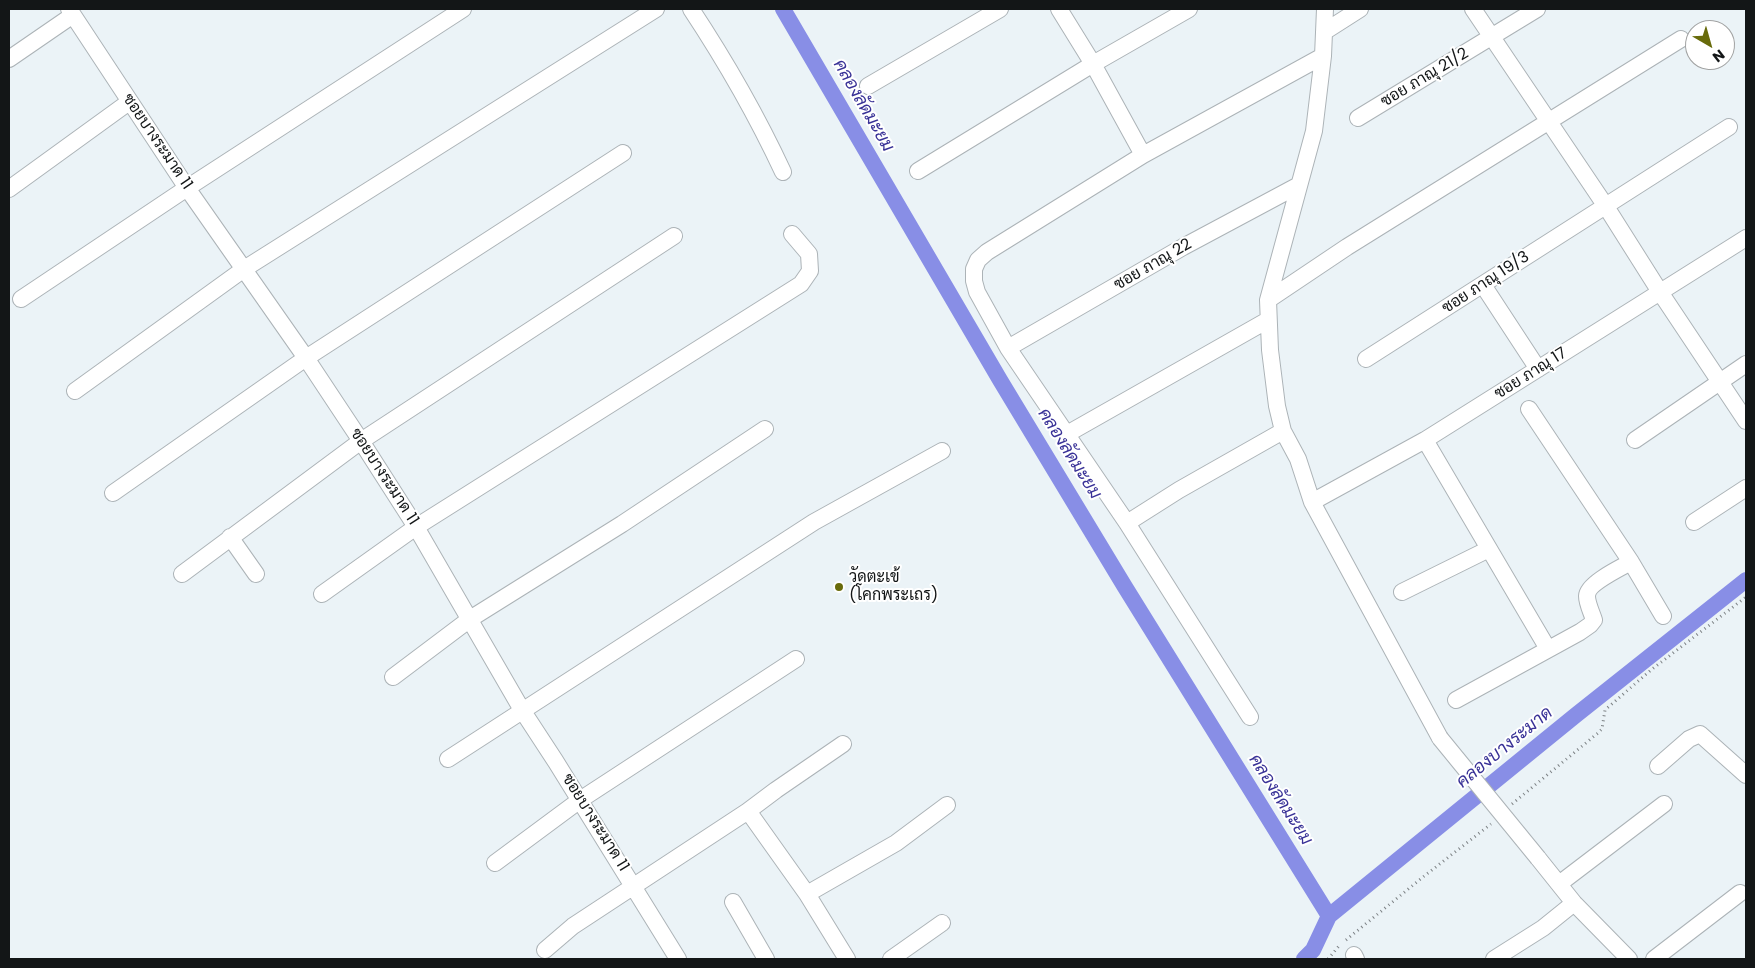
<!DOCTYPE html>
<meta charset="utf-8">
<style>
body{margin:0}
#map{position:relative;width:1755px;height:968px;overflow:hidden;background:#ebf3f7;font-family:Poppins,sans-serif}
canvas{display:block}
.frame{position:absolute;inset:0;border:10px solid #131617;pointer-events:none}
.north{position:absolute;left:1685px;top:20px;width:50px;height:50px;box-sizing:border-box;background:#fff;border:1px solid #a1a2a2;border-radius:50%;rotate:142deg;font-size:14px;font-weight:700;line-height:20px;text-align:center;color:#131617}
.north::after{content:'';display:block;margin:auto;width:18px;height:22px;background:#686b0b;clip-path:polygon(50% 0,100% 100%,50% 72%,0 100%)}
</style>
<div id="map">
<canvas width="1755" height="968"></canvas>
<div class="frame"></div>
<div class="north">N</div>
</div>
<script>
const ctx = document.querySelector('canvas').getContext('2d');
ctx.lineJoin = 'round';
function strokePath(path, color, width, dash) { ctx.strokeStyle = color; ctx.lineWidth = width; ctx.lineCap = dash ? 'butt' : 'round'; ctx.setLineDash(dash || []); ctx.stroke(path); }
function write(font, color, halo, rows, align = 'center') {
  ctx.font = font + ' Poppins,Sarabun,sans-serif'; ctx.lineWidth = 4; ctx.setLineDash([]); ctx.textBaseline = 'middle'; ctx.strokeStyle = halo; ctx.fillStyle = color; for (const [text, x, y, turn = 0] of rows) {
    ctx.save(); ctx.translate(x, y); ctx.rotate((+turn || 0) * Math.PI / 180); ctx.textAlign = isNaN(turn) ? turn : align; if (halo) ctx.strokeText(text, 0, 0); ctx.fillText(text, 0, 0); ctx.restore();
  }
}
strokePath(new Path2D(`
 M783 9 1000 380 1125 587 1329 916
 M1304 959 1313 950 1329 916 1576 715 1746 580`), '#888ee6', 16);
const minor = new Path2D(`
 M69 9 187 188 306 358 361 441 416 527 522 710 556 762 678 959
 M691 9C726 62 756 114 783 172
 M1059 9 1093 64 1143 155
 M1325 9 1323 56 1314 131 1268 300 1270 350 1277 406 1283 431 1298 459 1312 502 1440 738
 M1473 9 1605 205 1660 292 1746 421
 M1324 32 1360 9
 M9 59 73 15
 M868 86 1000 9
 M1358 118 1537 9
 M918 171 1093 64 1189 9
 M9 189 129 102
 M1483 285 1538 369
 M21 299 187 188 463 9
 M1268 300 1347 247 1681 39
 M1008 348 1183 247 1299 185
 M1366 359C1487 283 1607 204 1729 127
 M75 391 244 269 656 9
 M1529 409 1631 562 1663 616
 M1067 434 1268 320
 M1425 440 1548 649
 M1635 440 1746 364
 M113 493 306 358 623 153
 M1312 502 1425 440 1746 238
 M1694 522 1746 488
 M1127 523 1179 490 1283 431
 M230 537 256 574
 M182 574 361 441 674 236
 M1402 592 1489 549
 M322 594 416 527 801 284 810 271 809 254 792 234
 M393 677 470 619 622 524 765 429
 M1456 700 1580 632 1590 625 1594 620C1592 613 1587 604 1587 596 1587 584 1620 568 1631 562
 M1250 717 1127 523 1008 348 977 292 974 281V269L978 260 987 252 1143 155 1323 56
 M448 759 814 522 942 451
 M1658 766 1689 739 1700 734 1746 775
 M748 811 776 790 843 744
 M1538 858 1574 903 1629 959
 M495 863 580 800 796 659
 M1559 884 1664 804
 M807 894 896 843 947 805
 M733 902 766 959
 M545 950 573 926 748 811 807 894 847 959
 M1354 955 1356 959
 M891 959 942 923
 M1494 959 1543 928 1574 903
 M1654 959 1740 893`);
strokePath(minor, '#acb3b7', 18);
strokePath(new Path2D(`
 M1512 804 1598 733 1602 729 1605 710 1651 670 1746 597
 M1346 940 1423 877 1491 824
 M1328 959 1339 946`), '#7d8285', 3, [1, 4]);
strokePath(minor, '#fff', 16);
const minorBridge = new Path2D(`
 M1440 738 1538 858`);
strokePath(minorBridge, '#acb3b7', 18, []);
strokePath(minorBridge, '#fff', 16);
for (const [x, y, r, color] of [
 [839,587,5,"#686b0b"]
]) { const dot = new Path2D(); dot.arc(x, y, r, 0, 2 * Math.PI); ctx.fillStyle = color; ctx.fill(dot); strokePath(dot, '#fff', 2); }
write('16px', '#131617', '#fff', [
 ["ซอย ภาณุ 21/2",1425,78,-31],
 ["ซอยบางระมาด 11",157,142,56],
 ["ซอย ภาณุ 22",1153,265,-30],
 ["ซอย ภาณุ 19/3",1486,283,-33],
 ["ซอย ภาณุ 17",1531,374,-32],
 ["ซอยบางระมาด 11",384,477,57],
 ["ซอยบางระมาด 11",595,823,58]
]);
write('16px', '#131617', '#fff', [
 ["วัดตะเข้",849,578],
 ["(โคกพระเถร)",849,596]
], 'left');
write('italic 18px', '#393297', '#fff', [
 ["คลองลัดมะยม",863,106,60],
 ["คลองลัดมะยม",1069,454,58],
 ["คลองบางระมาด",1505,748,-39],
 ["คลองลัดมะยม",1280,800,58]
]);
</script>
